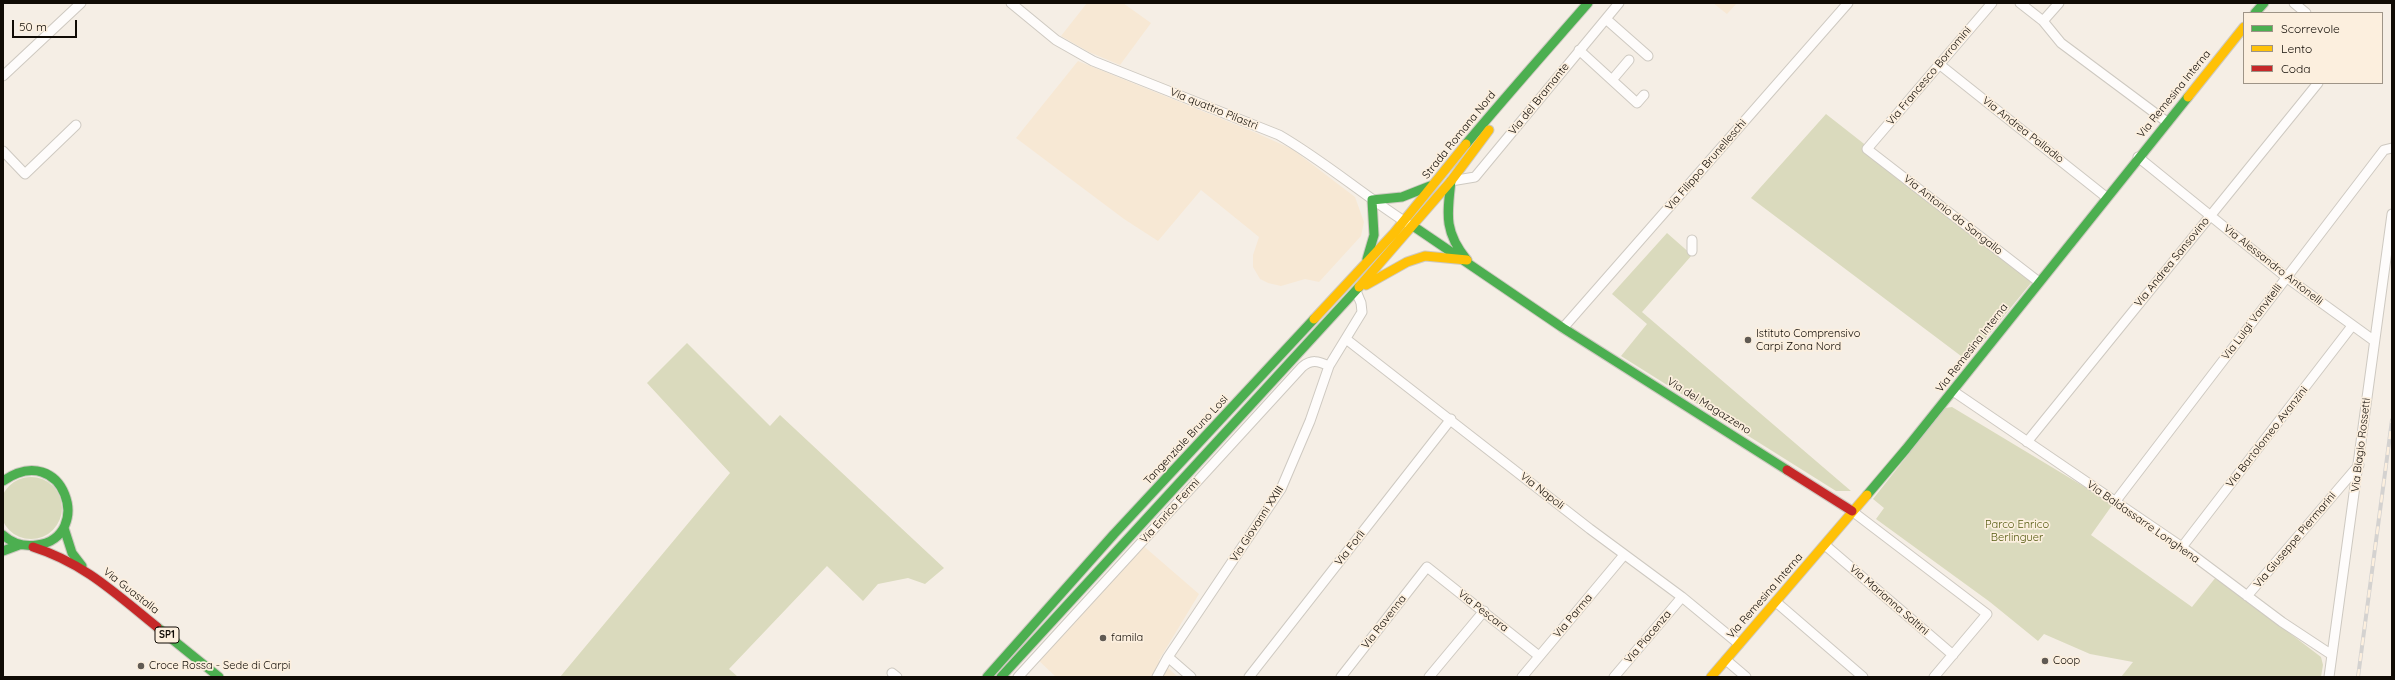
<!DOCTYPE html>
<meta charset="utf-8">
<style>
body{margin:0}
#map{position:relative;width:2395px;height:680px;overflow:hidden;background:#f5eee5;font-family:Quicksand,sans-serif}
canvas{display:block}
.frame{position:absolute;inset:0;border:4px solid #100b05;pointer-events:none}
.legend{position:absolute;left:2243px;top:12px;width:140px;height:72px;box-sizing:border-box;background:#fcefde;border:1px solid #9e9487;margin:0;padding:5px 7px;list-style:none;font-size:12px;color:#100b05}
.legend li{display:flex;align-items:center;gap:8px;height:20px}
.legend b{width:20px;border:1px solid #9e9487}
.scale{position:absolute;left:12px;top:20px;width:65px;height:18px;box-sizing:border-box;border:2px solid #100b05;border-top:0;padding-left:5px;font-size:12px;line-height:14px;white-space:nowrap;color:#100b05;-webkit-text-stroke:3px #fcefde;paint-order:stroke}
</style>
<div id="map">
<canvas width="2395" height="680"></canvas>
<div class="frame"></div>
<ul class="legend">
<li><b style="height:5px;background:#4caf50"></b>Scorrevole</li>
<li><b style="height:5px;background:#ffc107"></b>Lento</li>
<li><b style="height:5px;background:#c62828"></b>Coda</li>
</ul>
<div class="scale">50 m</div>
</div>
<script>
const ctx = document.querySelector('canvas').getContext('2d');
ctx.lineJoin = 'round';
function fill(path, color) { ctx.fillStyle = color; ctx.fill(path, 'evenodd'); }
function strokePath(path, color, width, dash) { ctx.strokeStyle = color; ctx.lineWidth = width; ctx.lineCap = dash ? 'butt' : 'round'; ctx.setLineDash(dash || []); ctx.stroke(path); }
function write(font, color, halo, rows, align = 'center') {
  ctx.font = font + ' Quicksand,sans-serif'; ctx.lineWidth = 3.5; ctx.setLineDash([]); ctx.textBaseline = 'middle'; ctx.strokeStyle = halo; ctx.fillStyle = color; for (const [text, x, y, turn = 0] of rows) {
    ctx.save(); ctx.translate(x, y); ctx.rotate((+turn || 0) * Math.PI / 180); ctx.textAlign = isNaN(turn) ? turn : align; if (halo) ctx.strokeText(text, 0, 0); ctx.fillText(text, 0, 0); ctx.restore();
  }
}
fill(new Path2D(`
 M1087 3H1123L1151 23 1120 65 1089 52 1061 36Z
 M1713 3H1737L1727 14Z
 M1078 61 1254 132 1292 149 1355 197 1364 222 1361 236 1319 282 1305 279 1281 286 1268 283 1260 279 1253 267V255L1259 237 1201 190 1158 241 1124 219 1016 138Z
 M1140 543 1199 594 1159 660 1178 677H1056L1034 656Z`), '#f7e8d4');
fill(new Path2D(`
 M1826 114 2035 278 1973 354 1965 359 1751 198Z
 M1667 233 1692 255 1642 312 1851 491H1836L1621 356 1647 324 1612 294Z
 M687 343 770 426 780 415 944 568 925 584 908 578 878 584 863 601 827 566 729 669 738 677H560L730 473 647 383Z
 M1952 407 2113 504 2091 535 2192 607 2216 577 2321 657 2323 665 2321 677H2121L2133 662 2090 654 2044 634 2038 641 1990 602 1876 519 1884 508 1873 499 1945 408Z
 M0 508a31 31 0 1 1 62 0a31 31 0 1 1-62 0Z`), '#dadabd');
const street = new Path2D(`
 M1011 3 1056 40 1093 61 1279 135C1324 161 1363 195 1407 223
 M1992 3 1867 149 2039 282
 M2020 3 2043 21 2061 43 2167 122
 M2294 3 2306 13
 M1606 19 1648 56
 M2043 21 2059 3
 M1579 50 1637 103 1644 95
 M1939 64 2106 197
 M3 76 81 3
 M1612 80 1629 60
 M3 151 25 174 76 125
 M2138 157 2286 277 2373 340
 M1451 181 1475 177 1619 3
 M1692 240V251
 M1563 328 1848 3
 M1346 339 1590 529 1682 597 1739 644
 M1953 391 2182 547 2282 622 2332 655
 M2027 442 2318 83
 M2115 502 2384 150 2392 148
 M1852 511 1987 614 1934 677
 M1825 545 1953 655
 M2182 547 2352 326
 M2247 596 2359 465
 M1776 602 1863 677
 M1168 657 1191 677
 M1726 660 1746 677
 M892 673 897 677
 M1018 677 1302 367C1312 359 1318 361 1329 366
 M1157 677 1168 657 1281 489 1310 421 1329 366 1362 312 1361 303 1356 291
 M1249 677 1451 419
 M1341 677 1427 567 1539 656
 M1429 677 1484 611
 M1522 677 1624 555
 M1614 677 1682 597
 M2329 677 2392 214`);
const fast = new Path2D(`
 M2255 13 2264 3
 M1466 144C1506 96 1547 50 1588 3
 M1451 181C1447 215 1444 232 1467 260
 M1413 226 1563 328 1787 470
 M1367 259 1374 235 1372 200 1402 197 1430 186
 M3 481C64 439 95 537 37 545 24 547 13 544 3 535
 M1867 495 1906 449 2188 97
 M64 528 72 553 82 566
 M3 551 19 545
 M157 627 219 677
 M987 677 1114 534 1314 319
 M1001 677 1359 287`);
const slow = new Path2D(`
 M2188 97 2244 27
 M1366 285 1407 262 1425 256 1467 260
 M1359 287 1451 181 1489 130
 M1314 319 1394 233 1466 144
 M1711 677 1867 495`);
const jam = new Path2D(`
 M1787 470 1852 511
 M33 547C84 563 116 594 157 627`);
strokePath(street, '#cec9c1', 11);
strokePath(fast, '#cec9c1', 11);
strokePath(slow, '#cec9c1', 11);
strokePath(jam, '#cec9c1', 11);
strokePath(street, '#fefcfb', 9);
strokePath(fast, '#4caf50', 9);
strokePath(slow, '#ffc107', 9);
strokePath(jam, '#c62828', 9);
const rail = new Path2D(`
 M2358 677 2392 420`);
strokePath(rail, '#d4d2d0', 4);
strokePath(rail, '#fcefde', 2.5, [8]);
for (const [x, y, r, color] of [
 [1748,340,4,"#605a53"],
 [1103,638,4,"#605a53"],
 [2045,661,4,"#605a53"],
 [141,666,4,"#605a53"]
]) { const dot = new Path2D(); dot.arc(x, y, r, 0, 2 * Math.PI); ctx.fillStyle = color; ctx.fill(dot); strokePath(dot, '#fcefde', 1.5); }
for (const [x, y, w] of [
 [167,635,24]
]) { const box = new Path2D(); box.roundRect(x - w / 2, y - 8, w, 16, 3); ctx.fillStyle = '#fcefde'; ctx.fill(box); strokePath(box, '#100b05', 1); }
write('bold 10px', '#100b05', null, [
 ["SP1",167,635]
]);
write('11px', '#100b05', '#fcefde', [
 ["Via Francesco Borromini",1929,76,-50],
 ["Via Remesina Interna",2174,94,-51],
 ["Via del Bramante",1539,99,-51],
 ["Via quattro Pilastri",1214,109,22],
 ["Via Andrea Palladio",2023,130,38],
 ["Strada Romana Nord",1459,135,-51],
 ["Via Filippo Brunelleschi",1706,165,-49],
 ["Via Antonio da Sangallo",1953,215,38],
 ["Via Andrea Sansovino",2172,262,-51],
 ["Via Alessandro Antonelli",2273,265,38],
 ["Via Luigi Vanvitelli",2252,322,-53],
 ["Via Remesina Interna",1972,348,-52],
 ["Via del Magazzeno",1709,406,32],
 ["Via Bartolomeo Avanzini",2267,437,-52],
 ["Tangenziale Bruno Losi",1186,440,-47],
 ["Via Biagio Rossetti",2361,445,-83],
 ["Via Napoli",1542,491,38],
 ["Via Enrico Fermi",1170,511,-48],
 ["Via Baldassarre Longhena",2143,522,35],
 ["Via Giovanni XXIII",1257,524,-57],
 ["Via Giuseppe Piermarini",2295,540,-50],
 ["Via Forlì",1350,548,-52],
 ["Via Guastalla",131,591,38],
 ["Via Remesina Interna",1765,596,-49],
 ["Via Marianna Saltini",1889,600,41],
 ["Via Pescara",1483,611,38],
 ["Via Parma",1573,616,-50],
 ["Via Ravenna",1384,622,-52],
 ["Via Piacenza",1648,637,-50]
]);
write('11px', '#100b05', '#fcefde', [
 ["Istituto Comprensivo",1756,334],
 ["Carpi Zona Nord",1756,347],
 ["famila",1111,638],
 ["Coop",2053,661],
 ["Croce Rossa - Sede di Carpi",149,666]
], 'left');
write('11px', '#545a10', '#fcefde', [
 ["Parco Enrico",2017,525],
 ["Berlinguer",2017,538]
]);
</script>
